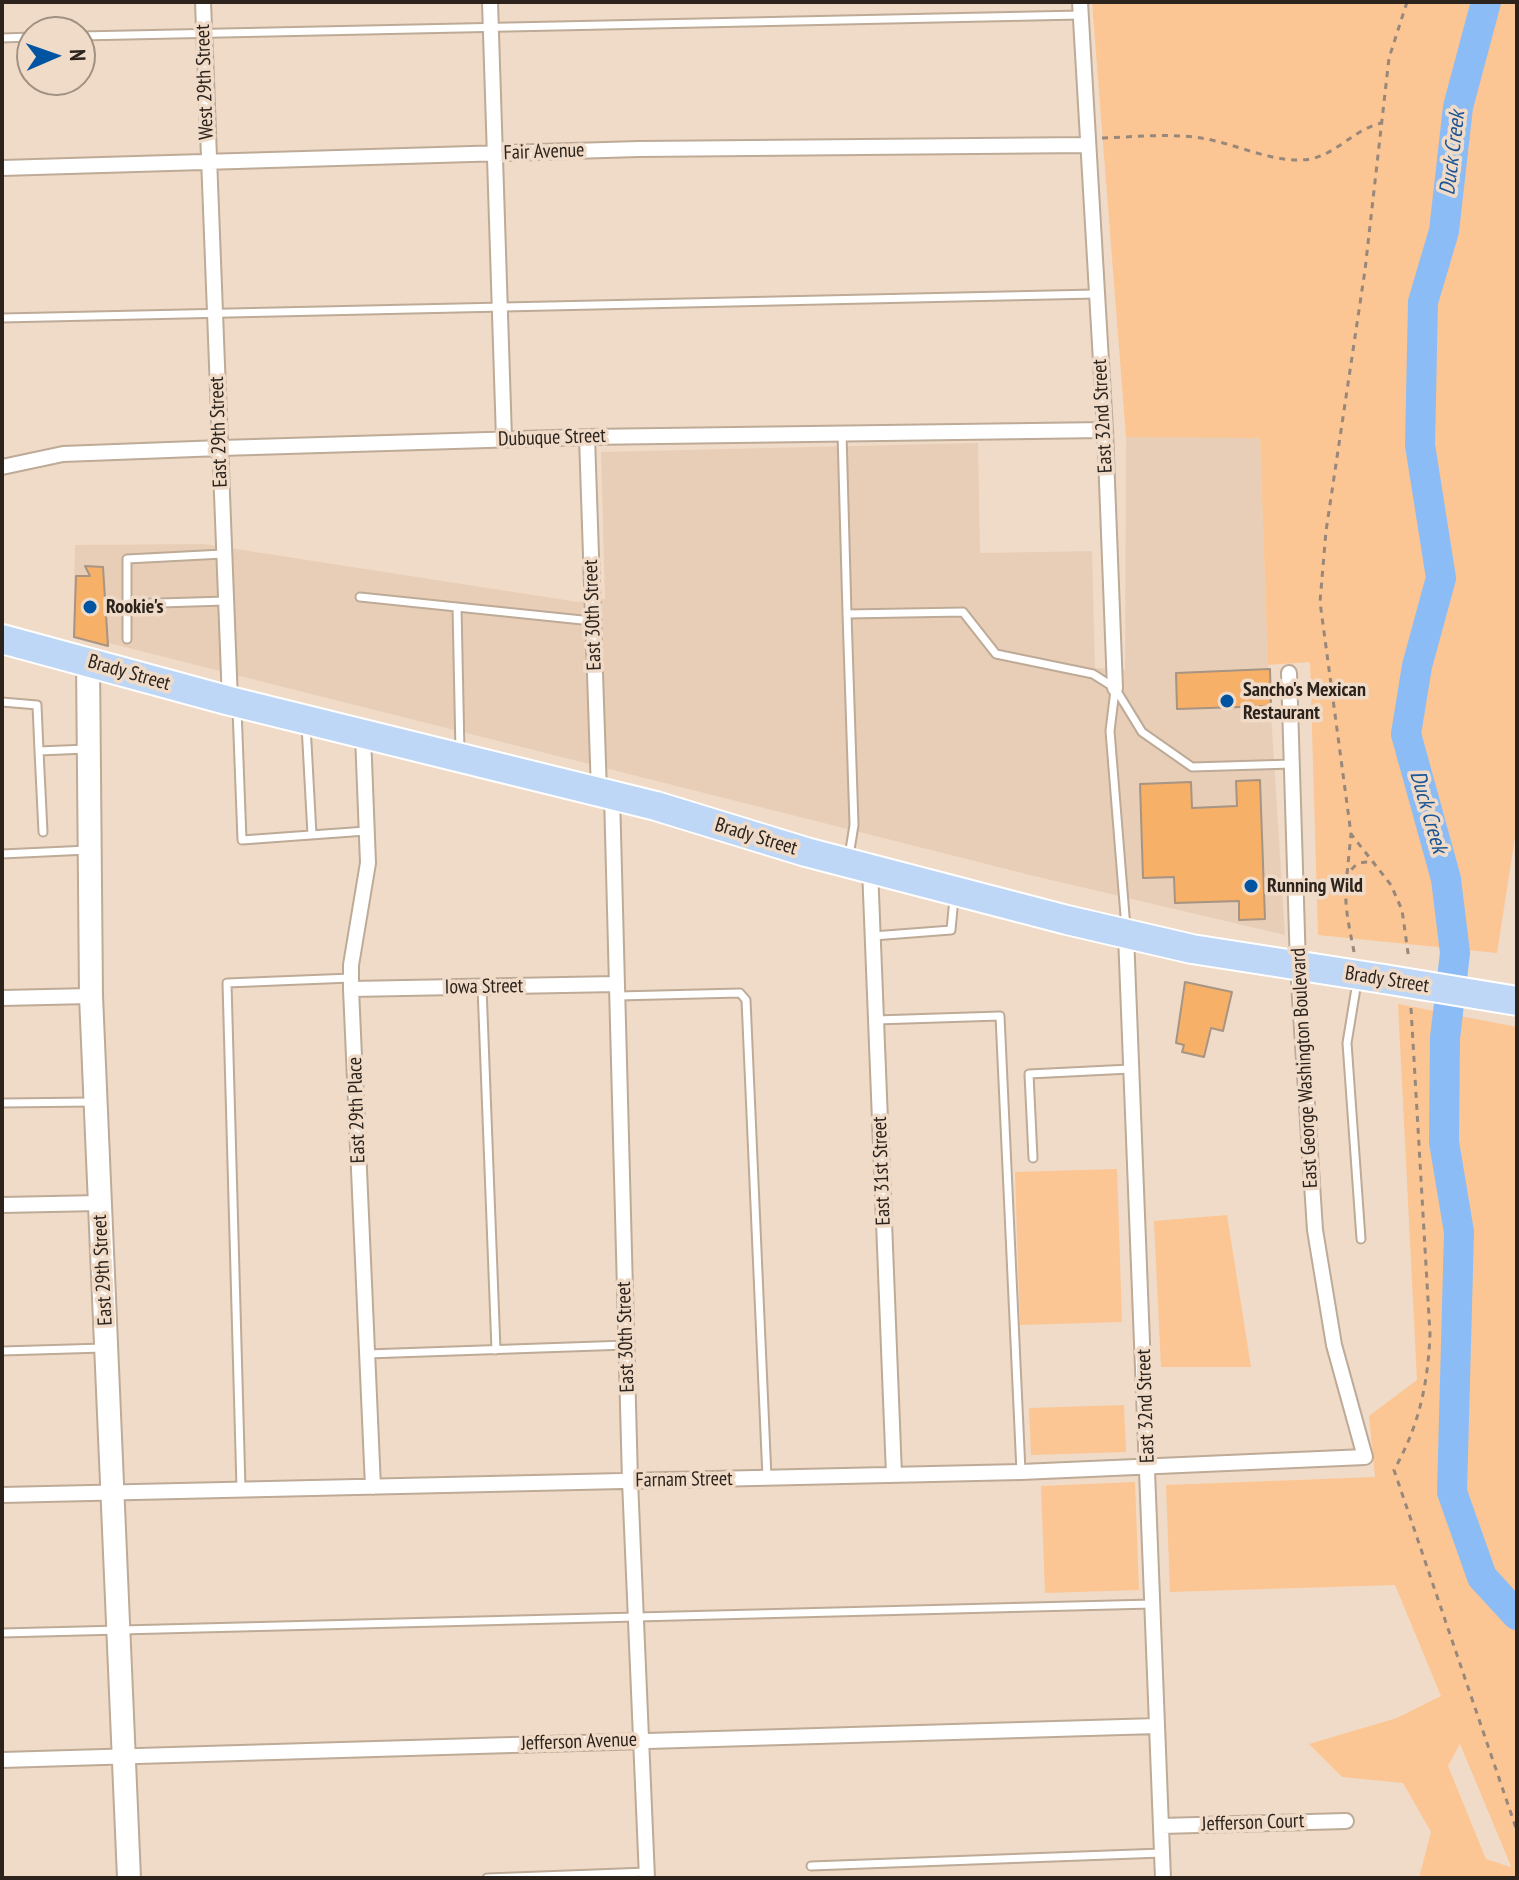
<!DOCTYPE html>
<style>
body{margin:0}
#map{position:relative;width:1519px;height:1880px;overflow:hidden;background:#f0dbc8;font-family:"PT Sans Narrow",sans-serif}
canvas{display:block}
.frame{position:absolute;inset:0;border:4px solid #2b231c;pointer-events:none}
.north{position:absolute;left:16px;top:16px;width:80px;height:80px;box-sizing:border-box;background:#f0dbc8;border:2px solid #a19183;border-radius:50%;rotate:88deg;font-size:22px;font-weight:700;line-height:32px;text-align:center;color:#2b231c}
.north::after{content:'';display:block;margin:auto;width:28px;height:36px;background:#0054a2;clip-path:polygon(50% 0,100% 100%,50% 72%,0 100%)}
</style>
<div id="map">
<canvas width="1519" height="1880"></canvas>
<div class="frame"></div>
<div class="north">N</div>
</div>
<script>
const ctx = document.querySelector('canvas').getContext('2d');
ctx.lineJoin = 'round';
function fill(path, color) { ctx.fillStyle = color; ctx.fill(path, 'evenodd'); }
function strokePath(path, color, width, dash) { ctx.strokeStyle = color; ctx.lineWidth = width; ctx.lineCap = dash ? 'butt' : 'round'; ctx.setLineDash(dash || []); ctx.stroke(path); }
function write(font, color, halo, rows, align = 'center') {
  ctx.font = font + ' "PT Sans Narrow",sans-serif'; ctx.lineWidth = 7; ctx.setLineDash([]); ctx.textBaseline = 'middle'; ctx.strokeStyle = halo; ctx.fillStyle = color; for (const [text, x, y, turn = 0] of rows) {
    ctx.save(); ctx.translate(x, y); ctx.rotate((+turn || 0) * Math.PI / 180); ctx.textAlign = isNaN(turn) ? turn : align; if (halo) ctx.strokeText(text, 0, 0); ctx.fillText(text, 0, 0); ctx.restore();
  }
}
fill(new Path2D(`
 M1126 437H1260L1268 665 1285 935 1034 876 73 634 75 545 204 544 578 602 605 599 601 452 978 443 980 553 1092 551 1095 668 1125 670Z`), '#e9ceb7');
fill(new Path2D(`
 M1092 2H1517V824L1497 953 1318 935 1310 662 1268 665 1260 438 1126 437Z
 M1398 1004 1517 1027V1878H1419L1431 1832 1403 1783 1342 1777 1309 1744 1397 1718 1441 1696 1395 1585 1170 1592 1166 1485 1375 1477 1369 1416 1417 1380ZM1460 1744 1511 1866 1510 1867 1486 1859 1448 1766Z
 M1117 1169 1122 1322 1020 1325 1015 1172Z
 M1227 1215 1251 1367H1161L1154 1221Z
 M1124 1405 1126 1452 1031 1455 1029 1408Z
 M1135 1482 1139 1590 1045 1593 1041 1486Z`), '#fbc693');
strokePath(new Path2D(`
 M1486 2 1458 107 1444 231 1423 302 1420 445 1441 578 1417 666 1406 734 1446 879 1455 953 1445 1038 1444 1142 1459 1232 1452 1492 1482 1577 1517 1615`), '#8cbcf5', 30);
const building = new Path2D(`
 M85 566 103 567 108 646 74 637 76 576H90Z
 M1270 669 1271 706 1177 709 1176 673Z
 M1260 780 1265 919 1239 920V901L1175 903 1174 877 1143 878 1140 784 1191 782 1192 808 1237 806 1236 781Z
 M1185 982 1232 992 1223 1031 1211 1028 1204 1057 1182 1052 1184 1045 1176 1043Z`);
fill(building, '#f6b068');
strokePath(building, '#a79482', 2);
const lane = new Path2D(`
 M80 36 1081 15
 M2 38 32 37
 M2 318 1096 294
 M842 433 847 614 963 612 996 654 1093 674 1115 688 1142 732 1192 767 1292 764
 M360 597 592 621
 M127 604 226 601
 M457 607 460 752
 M847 614 854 825 849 856
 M127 639V559L223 554
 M1115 690 1110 731 1126 928
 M2 702 37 705 39 751
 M237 709 242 840 366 831
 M306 725 312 835
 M43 832 39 751 87 749
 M2 854 88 850
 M873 936 951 930 954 898
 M1357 982 1347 1043 1361 1239
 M482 987 496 1350
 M618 996 740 993 746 1000 767 1478
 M876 1020 1000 1016 1021 1472
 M2 1103 93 1102
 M1033 1158 1029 1074 1130 1069
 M2 1351 104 1348
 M367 1354 627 1345
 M241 1489 227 983 351 978
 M2 1633 1152 1604
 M811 1866 1162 1853
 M487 1878 647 1872`);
const street = new Path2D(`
 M203 2 230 701
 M490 2 504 439
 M1080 2 1105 430 1115 688
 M2 168 639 149 1087 145
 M587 437 599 792
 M2 467 63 454 221 448 587 437 1105 430
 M363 735 368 863 351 965V989L373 1487
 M612 795 630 1481 647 1878
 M870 868 894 1475
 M1126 935 1163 1878
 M351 989 617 984
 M2 998 91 996
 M2 1205 100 1203
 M2 1495 1021 1472 1365 1457 1334 1345 1315 1230 1298 967 1289 673
 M2 1760 1157 1726
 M1161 1826 1346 1821`);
const secondary = new Path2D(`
 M88 661 91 996 129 1878`);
const highway = new Path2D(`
 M2 639 230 701 656 806 806 852 1067 920 1192 949 1384 979`);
strokePath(lane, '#bdaa97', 11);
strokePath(street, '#bdaa97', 18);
strokePath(secondary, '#bdaa97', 26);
strokePath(highway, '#fff', 32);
strokePath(new Path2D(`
 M1407 2 1389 58 1365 270 1326 531 1320 602 1351 834 1391 885 1402 910 1409 960
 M1102 138C1135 137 1168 133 1201 138 1235 143 1276 165 1310 159 1337 154 1353 130 1381 123
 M1347 874 1351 834
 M1354 952C1350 928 1329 853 1375 863
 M1411 1008 1430 1334C1428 1384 1419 1426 1394 1470L1517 1831`), '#98887b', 3, [6, 6]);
strokePath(lane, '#fff', 7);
strokePath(street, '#fff', 14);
strokePath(secondary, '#fff', 22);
strokePath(highway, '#bed7f6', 28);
const highwayBridge = new Path2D(`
 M1384 979 1517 1001`);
strokePath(highwayBridge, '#fff', 32, []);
strokePath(highwayBridge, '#bed7f6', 28);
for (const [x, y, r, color] of [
 [90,607,8,"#0054a2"],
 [1227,701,8,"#0054a2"],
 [1251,886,8,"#0054a2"]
]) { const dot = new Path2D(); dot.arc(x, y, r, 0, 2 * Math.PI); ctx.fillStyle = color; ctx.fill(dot); strokePath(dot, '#f0dbc8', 3); }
write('20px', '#2b231c', '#f0dbc8', [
 ["West 29th Street",205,82,-92],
 ["Fair Avenue",544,152,-2],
 ["East 32nd Street",1103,416,-93],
 ["East 29th Street",219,432,-92],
 ["Dubuque Street",552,438,-2],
 ["East 30th Street",593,615,-92],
 ["Brady Street",129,673,16],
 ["Brady Street",756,837,17],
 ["Brady Street",1387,980,9],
 ["Iowa Street",484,987,-1],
 ["East George Washington Boulevard",1305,1068,-93],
 ["East 29th Place",357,1110,-92],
 ["East 31st Street",882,1171,-92],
 ["East 29th Street",103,1270,-93],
 ["East 30th Street",626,1337,-92],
 ["East 32nd Street",1146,1406,-92],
 ["Farnam Street",684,1480,-1],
 ["Jefferson Avenue",579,1742,-2],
 ["Jefferson Court",1253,1823,-2]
]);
write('bold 20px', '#2b231c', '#f0dbc8', [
 ["Rookie's",106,607],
 ["Sancho's Mexican",1243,690],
 ["Restaurant",1243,713],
 ["Running Wild",1267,886]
], 'left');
write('italic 22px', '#1a5595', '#f0dbc8', [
 ["Duck Creek",1453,153,-83],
 ["Duck Creek",1428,812,74]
]);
</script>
